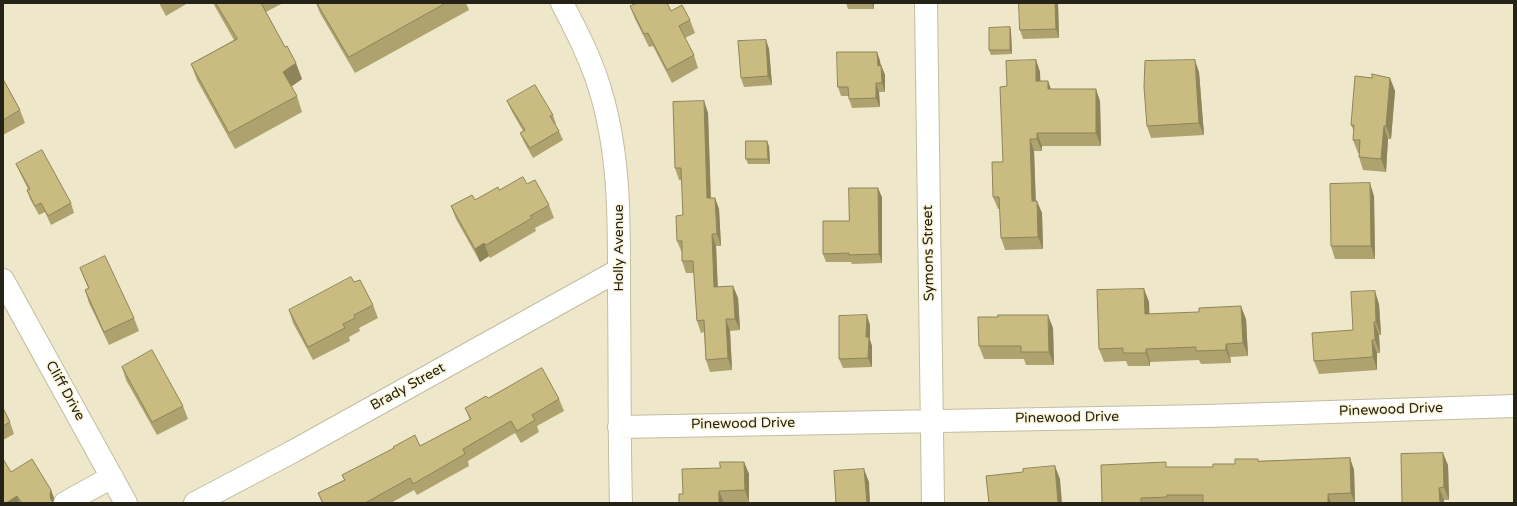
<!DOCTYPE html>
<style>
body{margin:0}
#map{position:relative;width:1517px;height:506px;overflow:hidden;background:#eee7ca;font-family:"Varela Round",sans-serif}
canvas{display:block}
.frame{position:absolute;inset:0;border:4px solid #252218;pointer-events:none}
</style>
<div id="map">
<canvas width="1517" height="506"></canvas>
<div class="frame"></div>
</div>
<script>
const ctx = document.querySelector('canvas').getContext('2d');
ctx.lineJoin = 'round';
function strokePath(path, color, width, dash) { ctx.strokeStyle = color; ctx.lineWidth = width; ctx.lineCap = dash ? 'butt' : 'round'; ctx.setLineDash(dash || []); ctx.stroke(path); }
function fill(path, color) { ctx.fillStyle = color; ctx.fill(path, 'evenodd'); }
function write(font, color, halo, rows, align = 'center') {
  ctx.font = font + ' "Varela Round",sans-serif'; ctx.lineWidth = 3; ctx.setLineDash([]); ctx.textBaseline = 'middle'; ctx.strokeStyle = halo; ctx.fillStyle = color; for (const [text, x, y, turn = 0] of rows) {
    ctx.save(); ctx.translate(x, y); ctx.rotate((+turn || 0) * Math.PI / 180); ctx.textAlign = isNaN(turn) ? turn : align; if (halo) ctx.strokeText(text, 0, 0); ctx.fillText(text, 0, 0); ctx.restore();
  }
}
const minor = new Path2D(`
 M562 3C576 30 590 57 599 86 621 155 619 226 619 297 620 365 619 434 621 503
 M926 3 933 503
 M3 280 126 503
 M619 427 1207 416 1514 406
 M65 503 112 477
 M195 503 292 452 619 270`);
strokePath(minor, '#c3bda1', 24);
strokePath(minor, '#fff', 22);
fill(new Path2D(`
 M159 3H188L166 16Z
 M213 3H283L266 12 302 79 291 87 297 96 302 112 235 149 197 80 191 64 234 40Z
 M316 3H466L469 10 355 73 320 13Z
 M634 3H667L671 11 690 20 695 33 685 38 694 55 698 68 672 83 653 46 649 47 635 19 630 6 634 4Z
 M846 3H874V9H848Z
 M1058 4 1059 38 1023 39 1020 30Z
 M1010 27 1011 32 1012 54 991 55 989 50Z
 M766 40 769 49 772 85 744 87 741 78Z
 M877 52 880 61 881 65 885 75V92H879L880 107 852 108 849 99V96H841L838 87Z
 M1036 60 1040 72V81H1048L1051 89 1100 101 1101 146H1042V151H1034L1036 201 1042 213 1043 249 1005 250 1001 238 1000 209H998L993 197 1003 162 1007 86Z
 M1199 72 1204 135 1151 138 1147 126Z
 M1372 78H1390L1395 91 1391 139H1388L1386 172 1363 170 1359 157V153H1358L1353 140 1354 131 1351 125Z
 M3 79 20 110 25 123 3 135Z
 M507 101 553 115 556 124H555L559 131 563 140 533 158 524 142 520 133 523 131 511 110Z
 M704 101 708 113 711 198H715L719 209 721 246H716L718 287 733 286 738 298 740 330 730 331 732 370 710 372 706 360 704 332 701 333 697 321 694 273H686L682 261V253L677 241 683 215 682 180H679L675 168Z
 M769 146 770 164H748L746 159Z
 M16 164 71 203 74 213 51 225 45 212 39 215 30 199 27 190 28 189 20 173Z
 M527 184 549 205 554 218 535 228 536 231 490 258 489 256 480 262 456 219 451 206 475 200 499 190Z
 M1374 196 1375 259H1335L1331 246Z
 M882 197V263L852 264 851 262H826L823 254 849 221Z
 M80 268 134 318 139 331 109 345 89 303 85 290 88 288Z
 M1144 289 1149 302V314L1246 319 1248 356 1230 357 1231 363 1201 364 1199 360 1150 362V366H1128L1126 361 1104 362 1099 349Z
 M1379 304 1381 335H1379L1380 353H1377V370L1319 374 1314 361 1353 330Z
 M373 305 378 318 359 328 360 331 349 337 350 341 313 360 293 323 289 310Z
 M870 325V340L872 346V367L843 368 839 359Z
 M1053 328 1054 365H1026L1024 359H984L979 346Z
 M122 367 183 406 188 419 157 435 126 380Z
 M488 398 559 399 564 411 537 426 539 432 521 443 515 433 468 461 469 466 417 495 414 490 391 503H322L318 493 344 480 342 475 420 446 470 420 465 408Z
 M3 408 10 422 14 434 3 440Z
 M1350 458 1354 470 1355 503H1102L1167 467H1213L1235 464 1258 459V461Z
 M744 462 749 474V502L724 503 683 494 720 468Z
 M1448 465 1449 500H1444V503H1402Z
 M11 472 51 490 54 498 53 502 54 503H3Z`), '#aea26e');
fill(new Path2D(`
 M872 3H874V9Z
 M1055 3H1057L1058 4 1059 38 1056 29Z
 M1010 27 1011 32 1012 54 1010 50Z
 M766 40 769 49 772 85 768 76Z
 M877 52 880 61 881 75 878 66Z
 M1036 60 1040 72 1041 94 1036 81Z
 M1195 60 1199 72 1204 135 1199 123Z
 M296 63 302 79 289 88 283 72Z
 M881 65 885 75V92L882 83Z
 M1390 78 1395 91 1391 139 1386 126Z
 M1048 81 1052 93 1048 89Z
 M876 83 879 92 880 107 876 98Z
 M1096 89 1100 101 1101 146 1096 133Z
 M704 101 708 113 711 210 707 198Z
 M1384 126 1388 139 1386 172 1381 159Z
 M1037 133 1042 146V151L1037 139Z
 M1030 139 1034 151 1036 213 1032 201Z
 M767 141 769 146 770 164 768 159Z
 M1370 183 1374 196 1375 259 1371 246Z
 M878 188 882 197V263L879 254Z
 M715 198 719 209 721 246 717 234Z
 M1037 201 1042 213 1043 249 1038 237Z
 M712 234 716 246 718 299 714 287Z
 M484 243 489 256 480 262 475 249Z
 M733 286 738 298 740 330 735 319Z
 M1144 289 1149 302 1150 327 1145 314Z
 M1375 291 1379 304 1381 335 1376 322Z
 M1241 306 1246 319 1248 356 1243 343Z
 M867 315 870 325V340L872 346V367L868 358 866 337Z
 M1048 315 1053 328 1054 365 1049 352Z
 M726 319 730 331 732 370 728 358Z
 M1374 322 1379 335 1380 353 1375 340Z
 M1372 340 1377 353V370L1373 357Z
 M1226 344 1230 357 1231 363 1226 350Z
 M1146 349 1150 362V366L1146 353Z
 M1443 453 1448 465 1449 500 1444 487Z
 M1350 458 1354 470 1355 503 1351 493Z
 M744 462 749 474V502L745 490Z
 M1055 466 1060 479 1062 503H1058Z
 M864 469 869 482 870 503H867Z
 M1439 488 1444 500V503H1440Z
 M51 490 54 498 53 503H52L50 495Z
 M719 491 724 503H719Z
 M1328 494 1331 503H1328Z
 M17 496 19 503H6Z`), '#8d845a');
const building = new Path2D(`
 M216 3H261L285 47 287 46 296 63 283 72 297 96 229 133 191 64 237 39Z
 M317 3H446L349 57Z
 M634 3H667L671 11 682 5 690 20 679 26 694 55 667 70 648 33 644 34 630 6 635 4Z
 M1019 3H1055L1056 29 1020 30Z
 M1010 27V50H989V28Z
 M766 40 768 76 741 78 738 41Z
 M837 52H877L878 66 881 65 882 83H876V98L849 99 848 87H838Z
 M1036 60V81H1048V89H1096V133H1037V139H1030L1032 201H1037L1038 237 1001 238 999 197H993L992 162H1003L1000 87 1007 86 1006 61Z
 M1195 60 1199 123 1147 126 1144 87 1145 61Z
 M1372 74 1390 78 1386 126H1384L1381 159 1359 157 1360 140H1353L1354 125H1351L1355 76 1372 78Z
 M3 79 20 110 3 120Z
 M535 85 553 115 550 116 559 131 530 148 520 133 525 130 507 101Z
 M704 101 707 198H715L717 234H712L714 287 733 286 735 319H726L728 358 706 360 704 320 697 321 693 261H682V241H677L676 216 683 215 681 168H675L673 102Z
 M746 141H767L768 159H746Z
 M42 150 71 203 48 216 41 203 35 206 27 190 30 189 16 164Z
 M523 177 527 184 535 180 549 205 530 216 532 218 486 245 484 243 475 249 451 206 472 195 475 200 498 187 499 190Z
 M1370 183 1371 246H1331L1330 184Z
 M849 188H878L879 254 849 255V253L823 254V221H849Z
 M105 256 134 318 104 332 85 290 89 288 80 268Z
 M351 277 354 282 360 280 373 305 354 315 355 318 343 324 345 328 308 347 289 310Z
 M1144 289 1145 314 1199 312V308L1241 306 1243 343 1226 344V350L1196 351V347L1146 349V353H1123V348L1099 349 1097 290Z
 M1375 291 1376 322H1374L1375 340H1372L1373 357 1314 361 1312 333 1353 330 1351 292Z
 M867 315 866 337H869L868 358 839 359V316Z
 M998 315H1048L1049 352H1021V346H979L978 317H998Z
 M152 350 183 406 152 422 122 367Z
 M542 368 559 399 532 415 535 420 517 431 511 421 463 449 465 454 413 484 410 478 365 503H323L318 493 345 480 342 475 394 448 393 447 415 435 420 446 471 419 465 408 486 396 488 398Z
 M3 408 10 422 3 426Z
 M1443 453 1444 487 1439 488 1440 503H1402L1401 454Z
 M1350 458 1351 493 1328 494V503H1203V495H1167V497L1141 498V503H1102L1101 465 1166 462V467H1213V464H1235V459H1258V461Z
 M3 459 11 472 32 459 51 490 50 495 51 500 54 503H22L17 496 6 503H3Z
 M720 462H744L745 490 719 491V503H679V494H683L682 469 720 468Z
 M1055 466 1058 503H989L986 476 1023 472V469Z
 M864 469 867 503H836L834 471Z`);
fill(building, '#cabc80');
strokePath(building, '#8d845a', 1);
write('14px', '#252218', '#fbf4d7', [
 ["Holly Avenue",619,248,-90],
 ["Symons Street",929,253,-91],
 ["Brady Street",408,387,-29],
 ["Cliff Drive",65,391,61],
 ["Pinewood Drive",1391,410,-2],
 ["Pinewood Drive",1067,418,-1],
 ["Pinewood Drive",743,424,-1]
]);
</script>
